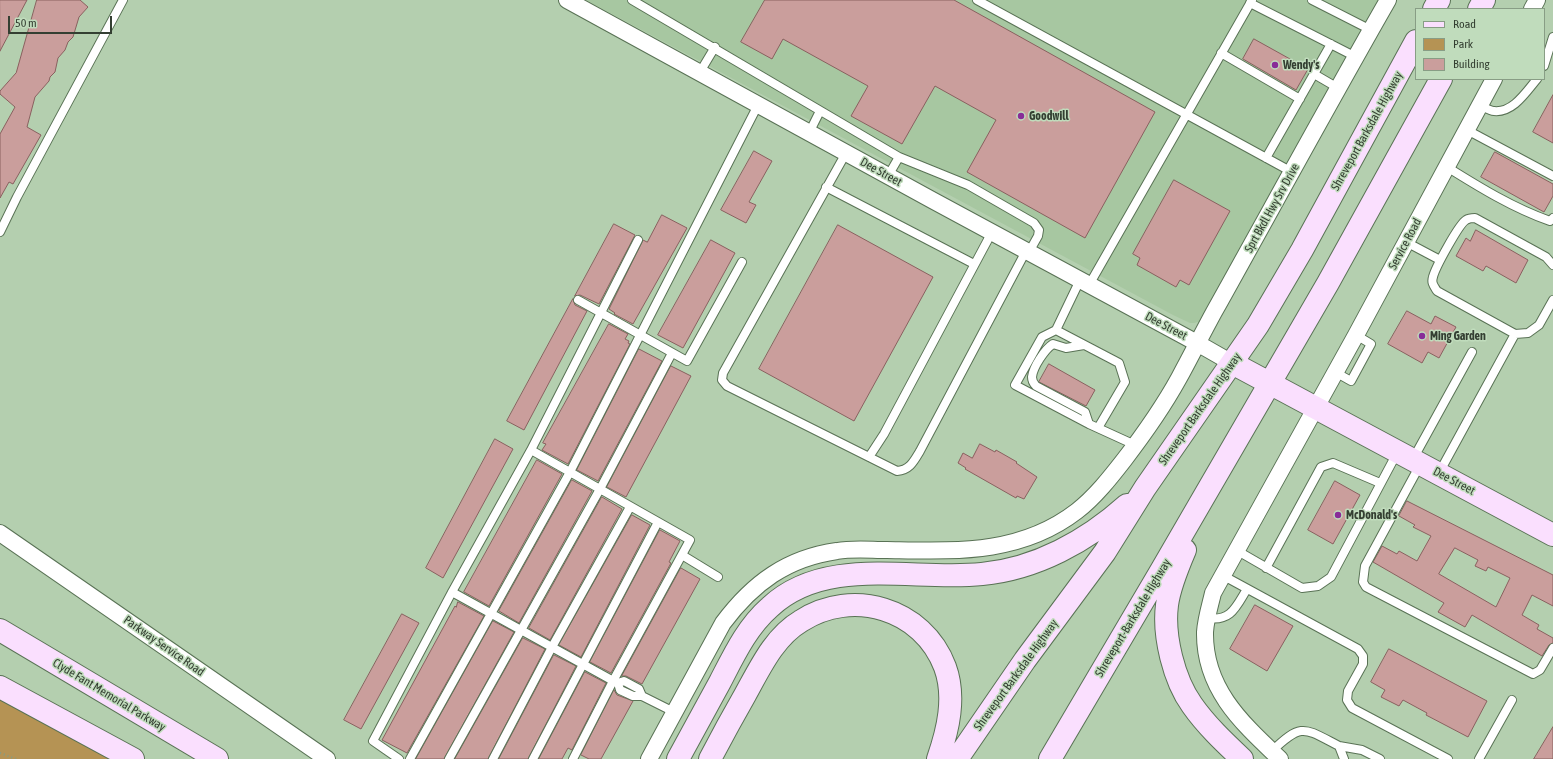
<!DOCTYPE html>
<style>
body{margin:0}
#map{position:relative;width:1553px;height:759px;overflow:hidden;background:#b4cfaf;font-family:"Asap Condensed",sans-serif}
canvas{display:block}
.legend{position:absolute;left:1415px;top:8px;width:130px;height:72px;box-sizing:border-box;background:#c0dcbc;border:1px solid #889d85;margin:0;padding:5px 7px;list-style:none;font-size:12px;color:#343f32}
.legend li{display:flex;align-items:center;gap:8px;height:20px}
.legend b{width:20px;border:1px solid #889d85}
.scale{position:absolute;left:8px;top:16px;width:104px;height:18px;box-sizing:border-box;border:2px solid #343f32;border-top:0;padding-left:5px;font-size:12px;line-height:14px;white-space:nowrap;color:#343f32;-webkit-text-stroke:3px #c0dcbc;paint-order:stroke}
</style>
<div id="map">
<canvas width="1553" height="759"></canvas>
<ul class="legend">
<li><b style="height:5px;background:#fadffe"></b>Road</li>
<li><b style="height:11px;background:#b59354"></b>Park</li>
<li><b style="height:11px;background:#ca9e9c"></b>Building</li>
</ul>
<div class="scale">50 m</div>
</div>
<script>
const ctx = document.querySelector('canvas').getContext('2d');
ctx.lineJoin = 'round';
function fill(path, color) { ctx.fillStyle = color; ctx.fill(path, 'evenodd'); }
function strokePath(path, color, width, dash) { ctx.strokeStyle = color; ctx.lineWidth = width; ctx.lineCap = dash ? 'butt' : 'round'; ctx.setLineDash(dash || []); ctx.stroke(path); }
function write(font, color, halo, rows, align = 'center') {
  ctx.font = font + ' "Asap Condensed",sans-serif'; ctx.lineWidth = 3; ctx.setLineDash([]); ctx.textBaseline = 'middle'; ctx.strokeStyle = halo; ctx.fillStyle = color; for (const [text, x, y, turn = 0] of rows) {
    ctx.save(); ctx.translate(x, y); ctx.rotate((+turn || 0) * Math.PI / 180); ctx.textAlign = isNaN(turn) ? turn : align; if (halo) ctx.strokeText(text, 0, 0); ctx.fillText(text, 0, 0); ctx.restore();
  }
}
fill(new Path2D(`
 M586 0H1379L1202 321 1194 323H1190L1173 315Z`), '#a7c7a1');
fill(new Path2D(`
 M0 697 116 759H0Z`), '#b59354');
const building = new Path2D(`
 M0 0H27L0 51Z
 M37 0H80L88 7 79 17 73 37 68 42 65 50 58 58 55 72 50 77 49 81 35 97 27 127 41 135 13 184 9 182 0 198V134L15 107 0 94V91L16 73Z
 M765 0H954L1155 112 1085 238 967 172 996 120 935 86 902 144 851 116 868 86 783 39 772 59 741 42Z
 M1254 39 1308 69 1296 90 1243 59Z
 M1553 95V143L1533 132Z
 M754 151 772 161 749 202 756 205 746 223 721 210Z
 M1495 152 1553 184V196L1544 212 1481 177Z
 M1174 180 1230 211 1189 285 1180 280 1176 287 1137 265 1140 258 1133 254Z
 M662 215 687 228 633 324 614 314 615 313 609 309 643 240 647 242Z
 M614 224 635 235 599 304 580 295 575 296Z
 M838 225 933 277 854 421 759 369Z
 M1476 230 1528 260 1516 283 1486 266 1483 271 1456 256 1466 238 1470 241Z
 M711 240 735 253 683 348 658 335Z
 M573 299 575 305 587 311 524 430 507 421Z
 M1407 311 1431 324 1435 316 1456 327 1439 358 1428 352 1422 363 1388 344Z
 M609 324 628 334 625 339 629 341 628 343 630 344 568 464 542 450 546 444 543 443Z
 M639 349 662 361 598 481 577 470Z
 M1049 364 1095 390 1086 406 1039 382Z
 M671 366 691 376 626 497 607 487Z
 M495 439 513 449 443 578 426 568Z
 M980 444 995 452 996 450 1017 462 1016 463 1037 477 1024 499 1017 496 1016 498 965 469 966 468 958 463 963 453 972 458Z
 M537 460 562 474 489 606 464 592Z
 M572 480 592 491 519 623 499 611Z
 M1335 481 1360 495 1333 544 1308 530Z
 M602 497 622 509 550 640 529 628Z
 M1407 501 1553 575V606L1532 595 1522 615 1539 625 1537 629 1553 638V643L1549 645 1542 656 1472 615 1465 627 1438 612 1444 603 1373 562 1382 546 1397 554 1399 551 1417 561 1431 536 1413 527 1415 525 1399 516ZM1455 548 1478 560 1475 566 1486 571 1488 567 1510 578 1496 607 1439 574Z
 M632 515 650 525 581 657 559 645Z
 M660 530 680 541 669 562 671 563 611 673 590 662Z
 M681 568 700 579 642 684 626 676H622Z
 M458 602 484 616 407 753 382 740 455 606 456 607Z
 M1255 605 1293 626 1267 671 1230 649Z
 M402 614 419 623 361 729 344 720Z
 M493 621 514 632 444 759H416Z
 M523 638 545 649 488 759H455Z
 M1389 649 1487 701 1468 737 1426 715 1427 713 1403 700 1399 706 1381 697 1385 690 1371 682Z
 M554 655 576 666 528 759H499Z
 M585 672 606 683 572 750 568 748 562 759H539Z
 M614 690 617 695 633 701 601 759H589L581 755Z
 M1553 727V759H1534Z`);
fill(building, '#ca9e9c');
strokePath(building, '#89605f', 1);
const lane = new Path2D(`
 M632 0 899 157 968 185 1034 223 1039 230 1038 236 1029 252
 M977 0 1292 172
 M1312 0 1371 30
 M1250 3 1356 57
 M1221 53 1300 99
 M1544 66 1553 37
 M700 72 715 47
 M1314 74 1338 88
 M1480 105C1484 107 1490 111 1494 111 1513 113 1526 92 1537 79
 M1467 130 1553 176
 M809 133 820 111
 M846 153 723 373 722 380 727 386 897 471C910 470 914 461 920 451L1026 251
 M1266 158 1331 44
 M1447 167C1479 187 1513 208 1550 221L1553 218
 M888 176 899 157
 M826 187 974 264
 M0 232 17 197 123 0
 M1406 242 1440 260
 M1553 265 1546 257 1475 218C1473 218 1469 218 1466 220 1459 224 1435 268 1433 277 1431 283 1434 286 1437 291L1515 334 1528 333 1539 325 1553 300
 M1080 280 1056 330 1042 337 1015 385 1089 424 1135 445
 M1089 285 1252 0
 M578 300 687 361 742 262
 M1056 330 1119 363 1125 382 1098 428
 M1084 345 1066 348 1053 344C1045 349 1033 367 1032 377 1032 380 1034 384 1036 386L1085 412 1089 424
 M1335 372 1351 381 1371 344 1356 335
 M531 450 638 240
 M869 457 884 434 992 232
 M1413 459 1472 352
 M1420 465 1365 566 1363 582 1366 587 1533 674 1540 670 1553 648
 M1439 473 1515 334
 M1236 550 1302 588 1318 586 1331 577 1397 453
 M682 555 718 577
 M1266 568 1321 467 1333 463 1380 483
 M1222 575 1358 649 1363 656V664L1348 691 1347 700 1352 708 1448 759
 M452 592 617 683
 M1207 618C1231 622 1236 607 1247 589
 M642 696 639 689 624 681 618 683 620 690 633 696H642L674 712
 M1339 746 1362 750 1380 759
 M1272 751C1302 722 1304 728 1339 746L1344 759
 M399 759 373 741 452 592 531 450 690 540 613 681 573 759
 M410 759 570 472 758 105
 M449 759 600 489 672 353
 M493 759 552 647 630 507
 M533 759 658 522
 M1479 759 1512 700`);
const street = new Path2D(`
 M567 0 932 200 1197 343 1232 363
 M1532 9 1537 0
 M0 533 327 759
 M649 759 723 623C753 583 787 558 837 551 853 548 871 550 887 550 955 551 1020 555 1077 511 1095 497 1110 478 1124 460 1144 434 1163 407 1179 378 1191 356 1202 334 1214 312 1272 208 1329 103 1388 0
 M1280 759C1242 723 1204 689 1205 632 1206 618 1210 606 1213 593L1356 335 1494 79`);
const secondary = new Path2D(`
 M1434 9 1439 0
 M1479 9 1484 0
 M1232 363 1553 535
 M1185 550C1179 564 1169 590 1167 605 1163 636 1174 680 1192 705 1206 725 1224 742 1242 759
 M0 630 217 759
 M0 687 133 759
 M678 759C692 733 706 708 720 682 734 655 747 627 770 607 826 555 913 581 982 574 1036 569 1087 541 1127 505
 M710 759C721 738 733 716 745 695 760 668 774 637 801 621 852 588 923 608 945 667 956 697 948 730 938 759
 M957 759 1025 660 1105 552 1145 488 1258 325 1302 250 1416 41
 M1050 759 1162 569 1328 283 1441 79`);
strokePath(lane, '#597255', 10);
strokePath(street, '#597255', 18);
strokePath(secondary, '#597255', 24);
strokePath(new Path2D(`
 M0 753 16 759`), '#879c83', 2.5, [1, 3]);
strokePath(lane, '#fff', 8);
strokePath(street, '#fff', 16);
strokePath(secondary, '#fadffe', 22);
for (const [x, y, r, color] of [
 [1275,65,4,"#882d98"],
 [1021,116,4,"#882d98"],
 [1422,336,4,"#882d98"],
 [1338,515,4,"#882d98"]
]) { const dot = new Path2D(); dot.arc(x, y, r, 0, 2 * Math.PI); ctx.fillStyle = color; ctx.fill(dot); strokePath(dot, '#c0dcbc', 1.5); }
write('bold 12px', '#343f32', '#c0dcbc', [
 ["Wendy's",1283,65],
 ["Goodwill",1029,116],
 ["Ming Garden",1430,336],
 ["McDonald's",1346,515]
], 'left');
write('12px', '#343f32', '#c0dcbc', [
 ["Shreveport Barksdale Highway",1367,131,-61],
 ["Dee Street",881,172,29],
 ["Sprt Bkdl Hwy Srv Drive",1272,208,-61],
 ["Service Road",1405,244,-62],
 ["Dee Street",1166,326,28],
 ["Shreveport Barksdale Highway",1200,409,-55],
 ["Dee Street",1454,481,28],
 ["Shreveport-Barksdale Highway",1133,618,-59],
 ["Parkway Service Road",164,646,35],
 ["Shreveport Barksdale Highway",1016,675,-54],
 ["Clyde Fant Memorial Parkway",109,695,31]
]);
</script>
